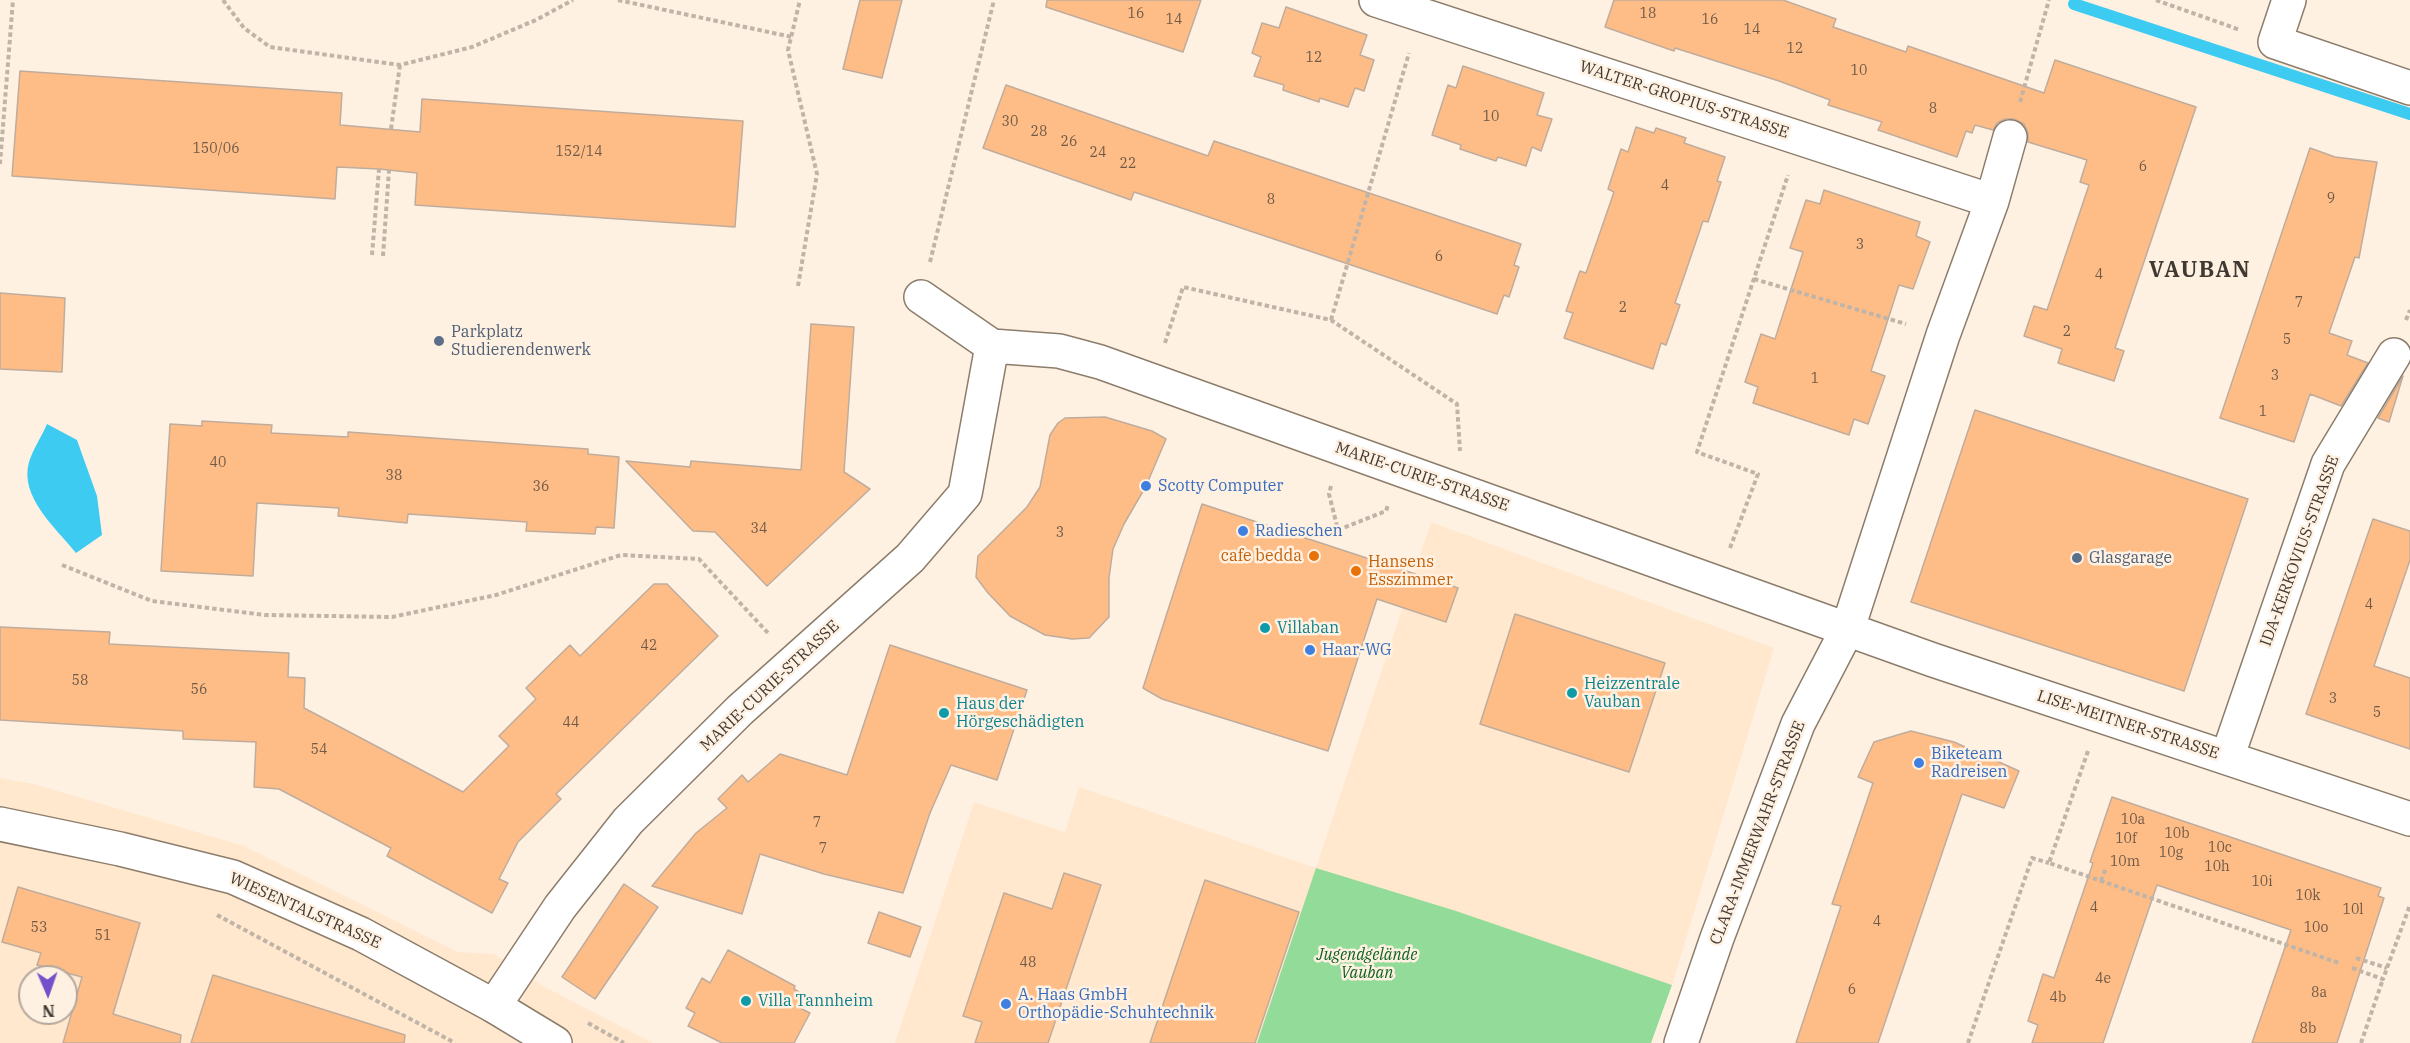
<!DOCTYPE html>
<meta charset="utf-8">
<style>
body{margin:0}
#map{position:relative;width:2410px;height:1043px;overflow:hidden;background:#fff1e2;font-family:"IBM Plex Serif",serif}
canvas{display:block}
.north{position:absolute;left:18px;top:965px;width:60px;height:60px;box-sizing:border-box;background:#fff1e2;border:2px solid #b3a79c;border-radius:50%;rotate:178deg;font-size:16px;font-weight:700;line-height:24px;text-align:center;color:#403932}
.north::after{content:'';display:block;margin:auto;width:21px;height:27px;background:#7351ca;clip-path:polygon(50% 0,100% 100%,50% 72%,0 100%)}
</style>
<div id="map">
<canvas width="2410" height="1043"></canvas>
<div class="north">N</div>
</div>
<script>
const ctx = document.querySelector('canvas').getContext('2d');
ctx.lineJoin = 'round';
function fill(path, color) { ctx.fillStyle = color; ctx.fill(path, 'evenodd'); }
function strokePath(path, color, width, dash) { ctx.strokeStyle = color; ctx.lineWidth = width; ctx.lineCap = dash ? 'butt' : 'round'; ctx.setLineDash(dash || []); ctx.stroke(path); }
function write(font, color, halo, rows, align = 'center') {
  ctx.font = font + ' "IBM Plex Serif",serif'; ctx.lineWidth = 5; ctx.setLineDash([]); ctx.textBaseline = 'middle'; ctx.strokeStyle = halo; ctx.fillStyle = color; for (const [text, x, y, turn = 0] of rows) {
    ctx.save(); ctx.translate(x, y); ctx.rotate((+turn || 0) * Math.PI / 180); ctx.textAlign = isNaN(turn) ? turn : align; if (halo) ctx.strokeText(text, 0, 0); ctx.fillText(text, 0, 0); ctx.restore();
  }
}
fill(new Path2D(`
 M1431 522 1774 648 1672 985 1317 868 1257 1043H895L974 802 1065 832 1079 787 1316 868Z
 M0 778 34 784 244 846 458 952 494 954 543 986 653 1043H0ZM30 977H66V1013H30Z`), '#ffe8ce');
fill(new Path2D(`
 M1316 868 1456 911 1672 985 1651 1043H1257Z`), '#93db98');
fill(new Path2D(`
 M47 424 77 440 97 496 102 535 76 553C56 528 19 497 29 462 33 449 42 436 47 424Z`), '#3ecbf2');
strokePath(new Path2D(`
 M2074 4 2410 114`), '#3ecbf2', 12);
const building = new Path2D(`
 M860 0H902L882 78 843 69Z
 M1047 0H1201L1183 52 1046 7Z
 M1614 0H1783L1836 19 1833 27 1906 52 1908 46 2044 93 2055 60 2196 107 2115 348 2124 351 2114 381 2058 363 2062 349 2024 336 2034 306 2047 310 2089 185 2080 182 2087 160 2028 142V133L2024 124 2014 119H2005L1997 123 1993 130 1975 125 1972 133 1966 131 1957 157 1878 130 1882 122 1828 105 1830 100 1779 81 1675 48 1674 51 1605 27Z
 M1286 7 1367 35 1360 55 1374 60 1364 91 1355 88 1348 107 1320 98 1319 102 1283 90 1284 85 1254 76 1261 57 1252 53 1262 23 1279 28Z
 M1463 66 1544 93 1537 115 1552 119 1541 151 1532 147 1526 166 1498 157 1496 161 1460 149 1461 145 1432 135 1448 85 1456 88Z
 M20 71 342 93 340 125 420 132 422 99 743 121 735 227 415 205 417 173 379 169 337 167 335 199 12 176Z
 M1006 85 1208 156 1214 141 1521 244 1514 265 1519 267 1509 297 1504 295 1497 314 1134 192 1131 200 983 148Z
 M1636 127 1654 133 1656 128 1686 138 1684 143 1725 157 1717 181 1721 182 1708 222 1703 221 1675 303 1680 305 1666 345 1661 343 1653 369 1564 338 1573 313 1566 311 1580 271 1586 273 1614 192 1608 189 1621 149 1628 152Z
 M2310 148 2335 157 2377 162 2359 258 2355 257 2329 333 2352 341 2347 355 2368 363 2341 406 2310 394 2294 442 2220 418Z
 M1824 190 1920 222 1916 236 1930 242 1913 289 1899 285 1884 332 1871 371 1885 376 1868 424 1854 419 1849 435 1753 403 1758 387 1745 382 1761 334 1775 339 1803 252 1790 248 1806 200 1820 204Z
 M0 293 65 298 62 372 0 369Z
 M811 324 854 327 844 472 870 489 767 586 715 532 693 531 626 461 690 467 691 461 801 470Z
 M2403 376 2389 422 2378 418Z
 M1975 410 2248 499 2184 691 1911 602Z
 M1105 417 1152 431 1166 439 1146 486 1124 524 1113 549 1109 578V617L1089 638 1072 639 1045 635 1010 616 988 593 976 577 978 556 1027 507 1040 487 1050 435 1058 423 1065 418Z
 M202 421 272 425 271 433 348 437V432L588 449V454L619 457 614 528 596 527 595 534 526 531 527 522 408 514 407 523 338 516 339 508 257 503 253 576 161 571 170 424 202 426Z
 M1202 504 1458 588 1446 622 1377 599 1328 751 1162 699 1143 688Z
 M2373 519 2410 531V560L2374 666 2410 678V749L2306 714Z
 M654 584H667L718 636 556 794 561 799 518 842 499 879 508 883 492 913 387 856 391 848 279 789 254 787 256 742 183 739V731L0 720V627L110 632 109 644 289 653 288 677 305 678 304 708 463 792 509 746 499 736 536 699 526 688 570 645 580 656Z
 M1515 614 1665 663 1629 772 1480 724Z
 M890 645 1027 690 997 780 951 765 930 813 903 893 824 874 760 854 742 914 652 886 696 833 727 808 718 799 742 775 748 782 780 754 847 775Z
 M1911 731 1954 742 2019 771 2004 808 1962 794 1878 1043H1796L1841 906 1832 904 1873 783 1858 777 1874 742Z
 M2112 797 2381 888 2378 896 2384 898 2337 1043H2252L2291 930 2157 885 2103 1043H2032L2038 1025 2028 1021 2043 974 2054 978 2093 863 2090 862Z
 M1064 873 1101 885 1048 1043H975L982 1022 963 1016 1004 893 1052 909Z
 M1205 880 1299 912 1255 1043H1150Z
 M624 884 658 907 595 999 562 977Z
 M18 887 140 923 113 1014 181 1035 180 1043H63L82 977 37 965 41 953 2 942Z
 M879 912 921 927 910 957 868 943Z
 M728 950 795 986 794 989 804 995 798 1007 810 1013 794 1043H722L688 1026 695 1013 686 1008 702 978 710 983Z
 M213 975 405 1035 404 1043H191Z`);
fill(building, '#febd87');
strokePath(building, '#c0ac9c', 1.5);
const minor = new Path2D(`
 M1376 0 1992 201
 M2289 0 2275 42 2410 88
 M921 297 992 346 1059 351 1100 362 1933 660 2410 819
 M2227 758 2328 464 2394 355
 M494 1006 560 907 628 821 740 710 910 558 965 494 992 346
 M1681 1043 1717 938 1798 724 1848 628 1943 335 1992 201 2010 137`);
const secondary = new Path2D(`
 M0 824 120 849 233 877 361 934 494 1006 555 1043`);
strokePath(minor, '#8c7d6b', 36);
strokePath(secondary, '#8c7d6b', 36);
strokePath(new Path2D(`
 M223 0 244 28 270 47 400 65 472 47 536 20 573 0
 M618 0 792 37
 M2156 0 2240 30
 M2020 102 2049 0
 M391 129 400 65
 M0 164 13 0
 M372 255 379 169
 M383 256 389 170
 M930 262 994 0
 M1754 279 1906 324
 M798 286 817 174 788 50 800 0
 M1331 320 1409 53
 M2406 320 2410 310
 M1165 343 1183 287 1331 320 1457 404 1460 451
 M1331 486 1329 494 1338 530 1386 511 1388 505
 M1730 548 1758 474 1697 452 1788 175
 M62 565 152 601 265 615 392 617 496 595 621 555 699 559 768 633
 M2088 751 2049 863 2339 963
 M2101 881 2106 868
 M217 915 455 1043
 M2356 958 2387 968
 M2352 968 2383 979 2410 905
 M588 1023 624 1043
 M1968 1043 2032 858 2049 863
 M2361 1043 2383 979`), '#c0b4a8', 4, [4.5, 3]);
strokePath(minor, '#fff', 33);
strokePath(secondary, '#fff', 33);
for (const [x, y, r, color] of [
 [439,341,6,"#5c6f8a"],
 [1146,486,6,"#3f7fe0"],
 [1243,531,6,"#3f7fe0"],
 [1314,556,6,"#e8710a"],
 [2077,558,6,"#5c6f8a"],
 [1356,571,6,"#e8710a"],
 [1265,628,6,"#0f9aa8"],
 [1310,650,6,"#3f7fe0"],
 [1572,693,6,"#0f9aa8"],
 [944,713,6,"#0f9aa8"],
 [1919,763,6,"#3f7fe0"],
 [746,1001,6,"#0f9aa8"],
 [1006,1004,6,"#3f7fe0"]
]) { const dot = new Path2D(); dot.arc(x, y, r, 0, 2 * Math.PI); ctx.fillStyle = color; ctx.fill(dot); strokePath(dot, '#fff1e2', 2); }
write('14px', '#705a47', null, [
 ["16",1136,14],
 ["18",1648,14],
 ["14",1174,20],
 ["16",1710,20],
 ["14",1752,30],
 ["12",1795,49],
 ["12",1314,58],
 ["10",1859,71],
 ["8",1933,109],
 ["10",1491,117],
 ["30",1010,122],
 ["28",1039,132],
 ["26",1069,142],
 ["150/06",216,149],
 ["152/14",579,152],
 ["24",1098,153],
 ["22",1128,164],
 ["6",2143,167],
 ["4",1665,186],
 ["9",2331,199],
 ["8",1271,200],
 ["3",1860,245],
 ["6",1439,257],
 ["4",2099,275],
 ["7",2299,303],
 ["2",1623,308],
 ["2",2067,332],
 ["5",2287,340],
 ["3",2275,376],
 ["1",1815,379],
 ["1",2263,412],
 ["40",218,463],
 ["38",394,476],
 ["36",541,487],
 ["34",759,529],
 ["3",1060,533],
 ["4",2369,605],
 ["42",649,646],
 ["58",80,681],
 ["56",199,690],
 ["3",2333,699],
 ["5",2377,713],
 ["44",571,723],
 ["54",319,750],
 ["10a",2133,820],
 ["7",817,823],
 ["10b",2177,834],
 ["10f",2126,839],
 ["10c",2220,848],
 ["7",823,849],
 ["10g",2171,853],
 ["10m",2125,862],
 ["10h",2217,867],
 ["10i",2262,882],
 ["10k",2308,896],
 ["4",2094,908],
 ["10l",2353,910],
 ["4",1877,922],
 ["53",39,928],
 ["10o",2316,928],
 ["51",103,936],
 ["48",1028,963],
 ["4e",2103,979],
 ["6",1852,990],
 ["8a",2319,993],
 ["4b",2058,998],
 ["8b",2308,1029]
]);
write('16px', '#403932', '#fff1e2', [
 ["WALTER-GROPIUS-STRASSE",1684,100,18],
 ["MARIE-CURIE-STRASSE",1422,477,19],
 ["IDA-KERKOVIUS-STRASSE",2300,551,-70],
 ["MARIE-CURIE-STRASSE",770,686,-43],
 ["LISE-MEITNER-STRASSE",2128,725,18],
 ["CLARA-IMMERWAHR-STRASSE",1758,833,-69],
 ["WIESENTALSTRASSE",305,911,24]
]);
write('16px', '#4e5e75', '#fff1e2', [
 ["Parkplatz",451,332],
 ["Studierendenwerk",451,350],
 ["Glasgarage",2089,558]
], 'left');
write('16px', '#366cbe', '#fff1e2', [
 ["Scotty Computer",1158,486],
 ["Radieschen",1255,531],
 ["Haar-WG",1322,650],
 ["Biketeam",1931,754],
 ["Radreisen",1931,772],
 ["A. Haas GmbH",1018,995],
 ["Orthopädie-Schuhtechnik",1018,1013]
], 'left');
write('16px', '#c56008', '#fff1e2', [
 ["cafe bedda",1302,556],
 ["Hansens",1368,562,"left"],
 ["Esszimmer",1368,580,"left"]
], 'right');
write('16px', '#0d838f', '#fff1e2', [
 ["Villaban",1277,628],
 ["Heizzentrale",1584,684],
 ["Vauban",1584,702],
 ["Haus der",956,704],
 ["Hörgeschädigten",956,722],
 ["Villa Tannheim",758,1001]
], 'left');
write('italic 16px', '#0d6321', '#fff1e2', [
 ["Jugendgelände",1367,955],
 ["Vauban",1367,973]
]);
ctx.letterSpacing = '1.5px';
write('bold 22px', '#403932', '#fff1e2', [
 ["VAUBAN",2200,271]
]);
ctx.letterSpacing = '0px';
</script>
